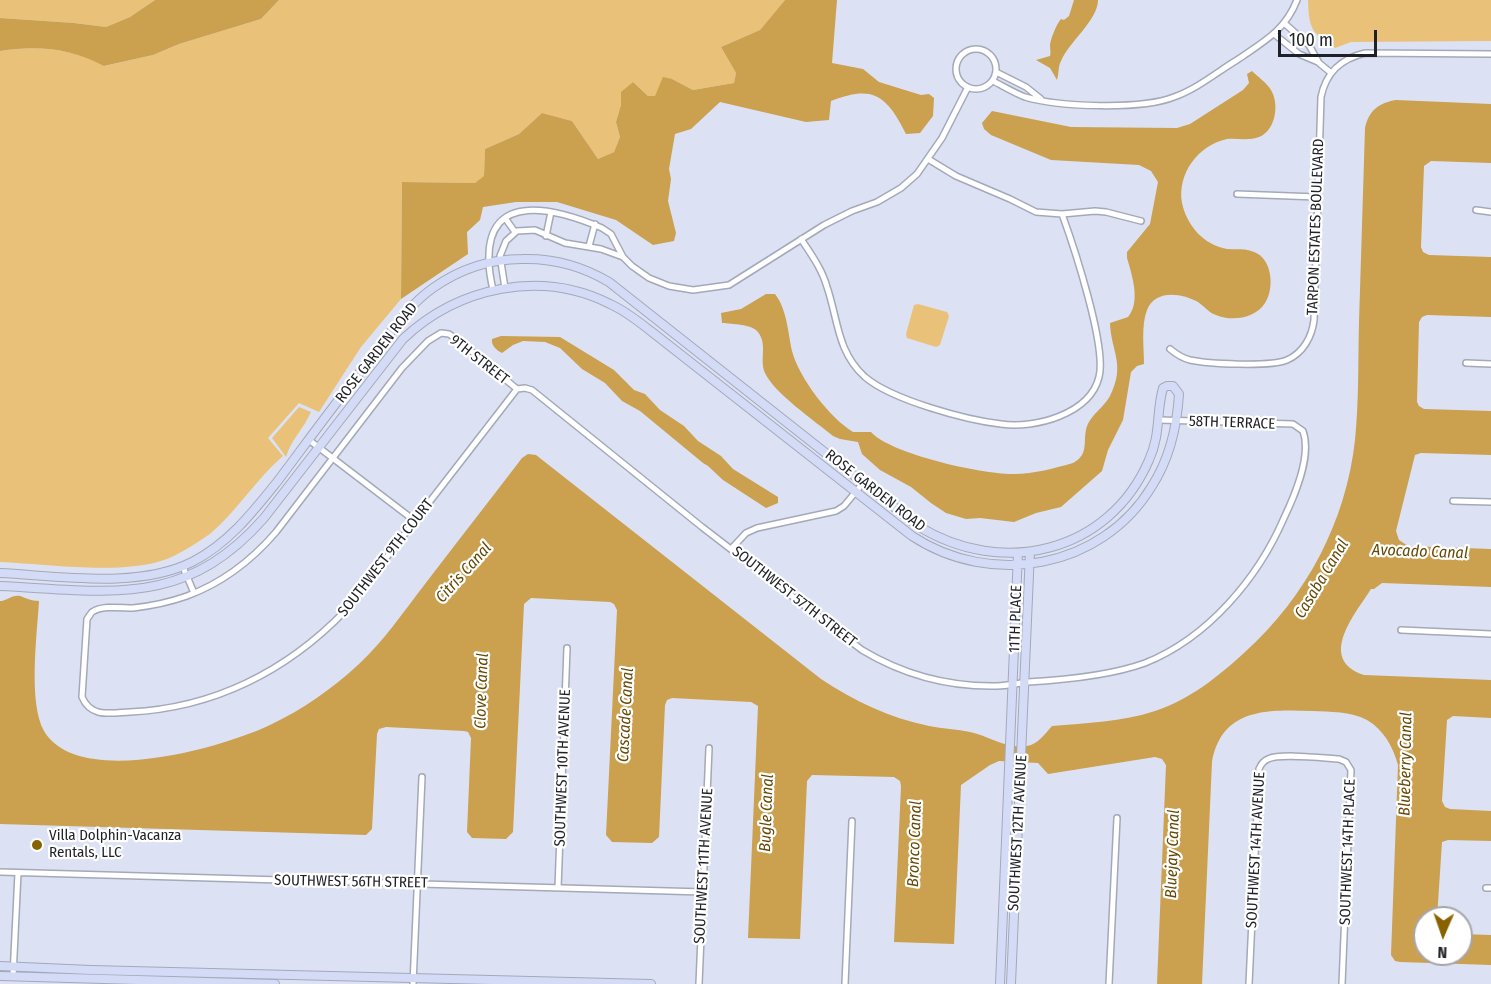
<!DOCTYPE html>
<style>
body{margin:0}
#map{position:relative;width:1491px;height:984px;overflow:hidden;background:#dce2f3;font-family:"Fira Sans Condensed",sans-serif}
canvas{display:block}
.north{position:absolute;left:1413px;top:906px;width:60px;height:60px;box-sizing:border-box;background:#fff;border:2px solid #a5a6a9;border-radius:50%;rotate:182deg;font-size:16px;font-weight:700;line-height:24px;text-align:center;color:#1f2127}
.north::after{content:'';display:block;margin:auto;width:21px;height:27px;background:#896200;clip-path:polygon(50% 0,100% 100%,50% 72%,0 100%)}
.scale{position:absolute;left:1278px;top:30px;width:99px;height:27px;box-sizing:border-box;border:3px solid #1f2127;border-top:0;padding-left:8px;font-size:18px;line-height:21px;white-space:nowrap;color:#1f2127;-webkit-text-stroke:4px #fff;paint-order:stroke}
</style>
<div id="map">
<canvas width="1491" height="984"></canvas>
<div class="north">N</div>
<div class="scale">100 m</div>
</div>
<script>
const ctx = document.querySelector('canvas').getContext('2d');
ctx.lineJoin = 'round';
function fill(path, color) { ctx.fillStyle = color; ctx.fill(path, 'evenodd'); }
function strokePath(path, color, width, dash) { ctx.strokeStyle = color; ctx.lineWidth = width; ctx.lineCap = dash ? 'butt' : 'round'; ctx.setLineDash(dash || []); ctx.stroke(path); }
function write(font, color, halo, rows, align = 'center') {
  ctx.font = font + ' "Fira Sans Condensed",sans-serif'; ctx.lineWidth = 4.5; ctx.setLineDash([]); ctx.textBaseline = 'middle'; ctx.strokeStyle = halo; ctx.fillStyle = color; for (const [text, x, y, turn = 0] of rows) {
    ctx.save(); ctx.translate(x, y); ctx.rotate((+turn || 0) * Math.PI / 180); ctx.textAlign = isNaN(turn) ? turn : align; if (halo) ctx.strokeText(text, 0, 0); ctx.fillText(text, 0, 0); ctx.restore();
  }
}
fill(new Path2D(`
 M0 0H155L130 17 106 27 74 23 0 18Z
 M279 0H785L760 30 721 47 736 73 734 83 693 90 672 79 656 96H648L633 82 622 92 621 105 616 122 620 137 614 152 598 159 572 121 542 113 519 134 485 149 484 177 475 183 402 182 401 299 361 347 319 412 299 403 268 438 283 456C256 479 238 510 211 533 202 540 175 557 164 560 122 575 45 564 0 562V51C37 45 72 48 105 66L153 55 179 44 261 19Z
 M1308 0H1491V41L1351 42 1335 48C1311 33 1309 28 1308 0Z
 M918 304 947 312 949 316 940 345 936 347 907 338 906 334 914 305Z
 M299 407 311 412C304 428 291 440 286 457L272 438Z`), '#eac178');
fill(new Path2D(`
 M155 0H279L261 19 179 44 153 55 104 66C71 48 37 45 0 51V18L74 23 106 27 130 17Z
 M785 0H837L832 63 863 69 879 82 921 95 929 94 934 98 933 116 920 133 906 134C886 94 872 85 831 101L829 120 806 122 720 102 691 129 675 134 669 169 671 179 668 201 676 233 674 241 653 245 616 220 557 202H516L483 207 480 220 467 232 468 254 401 299 402 182 475 183 484 176 485 149 519 134 542 113 572 121 598 159 614 152 620 137 616 122 621 105V92L633 82 648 96H655L663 77 672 79 693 90 734 83 736 73 721 47 760 30Z
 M1074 0H1098C1098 20 1069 42 1061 61 1058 66 1059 74 1057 80L1050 68 1036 60 1050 56C1051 52 1050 49 1050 45 1051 38 1056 25 1061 19L1064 20 1069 16Z
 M1252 71C1258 77 1267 83 1271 90 1280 105 1275 131 1259 137 1249 141 1237 138 1227 139 1198 145 1177 174 1182 203 1187 226 1204 245 1227 249 1236 250 1245 248 1254 252 1272 258 1275 288 1265 303 1256 318 1232 322 1216 315 1209 313 1204 306 1198 302 1182 293 1155 289 1147 310 1141 325 1144 348 1144 364L1137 366 1131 372 1123 420 1108 450 1102 471 1061 507 1036 513 1014 522 980 518 966 519 946 513 931 503 911 487 880 470 862 454 858 442 840 439 833 436C815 421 774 393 765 373 759 359 768 345 758 332 751 324 733 324 722 323L721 313 741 309 766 294H775C787 309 788 333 792 351 799 378 830 418 853 432H871C890 454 985 475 1014 474 1034 474 1055 468 1073 463 1090 454 1082 441 1087 426 1091 415 1104 407 1110 396 1126 364 1111 352 1110 323L1128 317C1141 302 1132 275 1127 258V252L1150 224 1158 182 1151 171 1139 165 1051 160 991 135 984 129 982 123 992 111 1071 127 1177 128 1190 124 1243 90 1249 83 1247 74Z
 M1396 100 1491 104V163L1431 161 1424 166 1421 247 1423 252 1429 255 1491 257V317L1427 315 1422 317 1419 322 1417 402 1419 406 1424 409 1491 411V455L1421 453 1415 455 1396 531 1399 540 1408 546 1491 549V587L1382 583 1374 589H1371C1356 613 1316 659 1364 675L1491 680V718L1453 716 1447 720 1442 801 1445 807 1450 809 1491 811V841L1448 840 1442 842 1437 918H1425V954H1461V934L1491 935V965L1400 962 1395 961 1391 955 1398 765C1393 747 1384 730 1367 720 1350 711 1331 712 1312 711 1269 710 1222 707 1212 762L1202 984H1157L1166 765 1162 759 1155 757 1048 774 1038 763 999 761 990 765 961 785 954 944 894 942 901 786 900 781 894 777 812 775 807 781 800 939 748 938 758 706 751 702 672 698 667 700 665 705 659 837 652 843 612 842 606 835 617 610 614 604 610 602 531 598 524 604 513 832 506 839 472 838 467 832 471 738 468 732 464 731 386 727 379 729 377 734 372 829 366 835 0 824V601C6 601 13 594 20 596 26 598 31 601 39 601 37 635 28 702 44 731 78 789 222 748 270 725 302 710 332 689 359 664 384 641 404 611 425 584 457 542 490 500 522 458L528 454 536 455 821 679C854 701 890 718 929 726 943 729 957 729 970 732 990 736 1004 749 1027 746 1038 744 1045 734 1052 726 1086 723 1122 722 1155 711 1189 700 1219 676 1245 652 1306 597 1346 522 1355 440 1359 401 1358 361 1359 322 1361 257 1363 193 1365 128 1369 110 1379 103 1396 100Z
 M501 336 560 337 614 370 634 390 645 394 660 410 684 426 698 441 721 456 733 469 778 497V503L766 508 723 480 708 466 703 463 640 411 622 401 605 383 582 369 560 348 545 342 523 341 513 345 502 353C496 350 491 345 492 339Z`), '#cba04f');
const street = new Path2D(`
 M1284 23 1309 45 1319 63 1330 72
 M1274 34 1299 54 1318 62
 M956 69a20 20 0 1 1 40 0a20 20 0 1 1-40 0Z
 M996 72 1026 87 1041 99
 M993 81C1003 86 1014 93 1025 97 1059 107 1141 110 1174 97 1197 89 1217 72 1237 60 1263 42 1285 31 1297 0
 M1237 194 1317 197
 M1476 210 1491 212
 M1062 214 1095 211 1106 212 1141 221
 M505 218 515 232
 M546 236 551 212
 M801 239C811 254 822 269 827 287 838 319 837 352 865 377 892 400 966 420 1001 424 1035 429 1090 414 1099 377 1107 347 1074 247 1062 214L1036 212 1010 199 956 176 928 159
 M589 246 595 224
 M505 288 500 256 506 241 517 231 535 230 565 243 601 249 623 257
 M493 290C491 281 489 271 489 262 486 188 559 210 602 228L611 234 623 257 632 266 649 278 669 286 693 290 729 285 824 225 852 211 877 202 901 188 917 174 942 138 968 87
 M441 333 449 334 459 341 517 389 345 611C287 671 214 708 130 712 110 713 91 718 82 697L87 619C88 618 91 613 92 612 103 605 121 608 133 608 151 606 170 602 187 596 222 583 252 560 276 532L402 368 428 341Z
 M1170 349C1176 354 1182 358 1190 360 1208 364 1270 367 1287 360 1303 353 1312 337 1314 320L1321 97C1326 73 1340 59 1365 53L1491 54
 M1466 363 1491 364
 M517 389 525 388 532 390 702 527 862 650C902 674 949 687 997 686 1007 686 1018 683 1028 682 1063 680 1112 675 1145 663 1208 638 1258 578 1284 518 1295 495 1312 456 1303 431L1293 424 1160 420
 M309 440 415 521
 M1453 501 1491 502
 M732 548 746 533 757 528 836 511 844 506 863 483
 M183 567 194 593
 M1401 630 1491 634
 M0 872 703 892
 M558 888 567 648
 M1486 888H1491
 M13 976 18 873
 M413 984 422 777
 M699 984 709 748
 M845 984 852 821
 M1109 984 1117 818
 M1249 984 1259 769C1261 764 1263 761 1268 759 1280 753 1323 758 1339 759L1346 762 1351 770 1342 984`);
const secondary = new Path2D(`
 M0 573C60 576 138 589 192 562 228 544 253 512 277 482 310 438 342 394 376 352 393 329 410 304 433 288 460 269 490 259 522 259 554 258 582 266 609 282L918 526C1002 578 1109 553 1149 460 1161 434 1156 412 1163 388L1167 386H1173L1179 394C1177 427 1170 458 1152 486 1102 569 991 588 912 536L652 332C639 322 626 311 610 304 541 269 458 287 403 339L264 518C184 609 109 591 0 586
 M0 966 91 970 651 984
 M0 976 275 984
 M1000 984 1018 553
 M1011 984 1030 552`);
strokePath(street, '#a4a9b9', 8);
strokePath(secondary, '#a4a9b9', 10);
strokePath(street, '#fff', 5);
strokePath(secondary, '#d4dbf6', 8);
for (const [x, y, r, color] of [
 [37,845,6,"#896200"]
]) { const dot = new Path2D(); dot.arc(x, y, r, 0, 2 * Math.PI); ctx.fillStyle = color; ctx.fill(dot); strokePath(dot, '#fff', 2); }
write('15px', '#1f2127', '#fff', [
 ["TARPON ESTATES BOULEVARD",1316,227,-88],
 ["ROSE GARDEN ROAD",377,353,-52],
 ["9TH STREET",479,360,38],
 ["58TH TERRACE",1232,423,2],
 ["ROSE GARDEN ROAD",875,491,38],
 ["SOUTHWEST 9TH COURT",386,558,-52],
 ["SOUTHWEST 57TH STREET",794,597,38],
 ["11TH PLACE",1016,619,-88],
 ["SOUTHWEST 10TH AVENUE",563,768,-88],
 ["SOUTHWEST 12TH AVENUE",1018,833,-87],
 ["SOUTHWEST 14TH AVENUE",1256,850,-87],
 ["SOUTHWEST 14TH PLACE",1348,852,-88],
 ["SOUTHWEST 11TH AVENUE",704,866,-87],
 ["SOUTHWEST 56TH STREET",351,882,1]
]);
write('15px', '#1f2127', '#fff', [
 ["Villa Dolphin-Vacanza",49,836],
 ["Rentals, LLC",49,853]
], 'left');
write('italic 16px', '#654804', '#fff', [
 ["Avocado Canal",1420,552,2],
 ["Citris Canal",464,573,-48],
 ["Casaba Canal",1322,579,-59],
 ["Clove Canal",482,691,-88],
 ["Cascade Canal",626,715,-87],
 ["Blueberry Canal",1406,764,-89],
 ["Bugle Canal",767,813,-88],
 ["Bronco Canal",915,844,-88],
 ["Bluejay Canal",1173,854,-88]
]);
</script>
